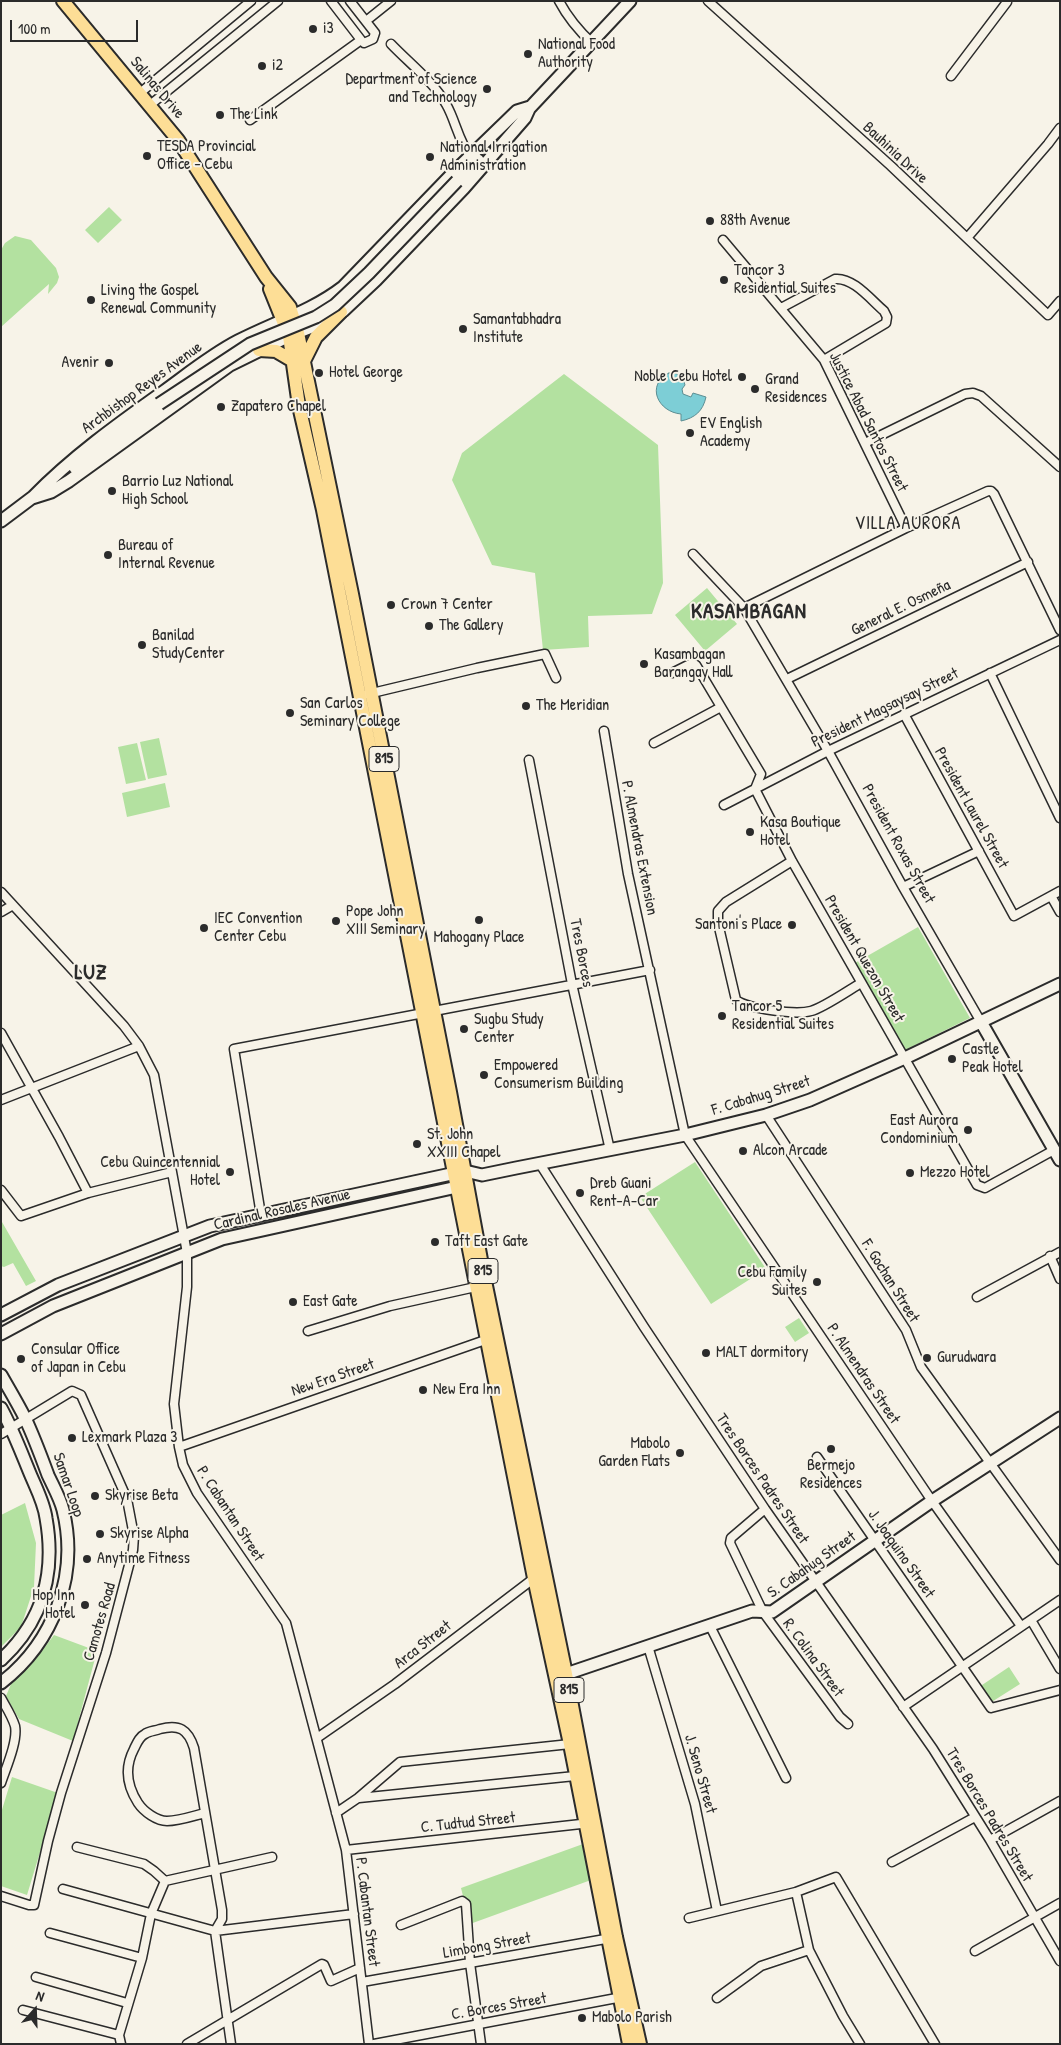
<!DOCTYPE html>
<meta charset="utf-8">
<style>
body{margin:0}
#map{position:relative;width:1061px;height:2045px;overflow:hidden;background:#f7f3e8;font-family:"Patrick Hand",sans-serif}
canvas{display:block}
.frame{position:absolute;inset:0;border:2px solid #2b2b2b;pointer-events:none}
.north{position:absolute;left:10px;top:1985px;width:50px;height:50px;-webkit-text-stroke:4px #f7f3e8;paint-order:stroke;rotate:20deg;font-size:14px;font-weight:700;line-height:20px;text-align:center;color:#2b2b2b}
.north::after{content:'';display:block;margin:auto;width:18px;height:22px;background:#2b2b2b;clip-path:polygon(50% 0,100% 100%,50% 72%,0 100%)}
.scale{position:absolute;left:10px;top:20px;width:128px;height:22px;box-sizing:border-box;border:2px solid #2b2b2b;border-top:0;padding-left:6px;font-size:15px;line-height:18px;white-space:nowrap;color:#2b2b2b;-webkit-text-stroke:4px #f7f3e8;paint-order:stroke}
</style>
<div id="map">
<canvas width="1061" height="2045"></canvas>
<div class="frame"></div>
<div class="north">N</div>
<div class="scale">100 m</div>
</div>
<script>
const ctx = document.querySelector('canvas').getContext('2d');
ctx.lineJoin = 'round';
function fill(path, color) { ctx.fillStyle = color; ctx.fill(path, 'evenodd'); }
function strokePath(path, color, width, dash) { ctx.strokeStyle = color; ctx.lineWidth = width; ctx.lineCap = dash ? 'butt' : 'round'; ctx.setLineDash(dash || []); ctx.stroke(path); }
function write(font, color, halo, rows, align = 'center') {
  ctx.font = font + ' "Patrick Hand",sans-serif'; ctx.lineWidth = 4; ctx.setLineDash([]); ctx.textBaseline = 'middle'; ctx.strokeStyle = halo; ctx.fillStyle = color; for (const [text, x, y, turn = 0] of rows) {
    ctx.save(); ctx.translate(x, y); ctx.rotate((+turn || 0) * Math.PI / 180); ctx.textAlign = isNaN(turn) ? turn : align; if (halo) ctx.strokeText(text, 0, 0); ctx.fillText(text, 0, 0); ctx.restore();
  }
}
fill(new Path2D(`
 M109 207 122 220 98 243 85 230Z
 M15 236 31 240 56 268 59 277 57 283 48 294 49 284 1 327V250L5 243Z
 M564 374 658 445 663 583 652 614 588 616 589 647 543 650 535 573 492 565 452 480 462 453Z
 M707 588 737 624 705 651 675 615Z
 M159 738 167 775 148 779 140 742Z
 M137 743 146 780 126 784 118 747Z
 M165 783 170 807 127 817 122 793Z
 M918 927 970 1018 905 1050 855 963Z
 M695 1162 766 1269 711 1304 640 1197Z
 M1 1221 2 1222 36 1281 26 1286 13 1263 4 1267 1 1266Z
 M799 1318 809 1333 795 1342 785 1327Z
 M25 1503 36 1543 34 1587 21 1627 1 1647V1515Z
 M54 1635 97 1651 73 1741 19 1719 6 1696 11 1684 35 1660Z
 M1009 1667 1020 1684 990 1703 979 1687Z
 M12 1777 58 1793 27 1895 1 1886V1813Z
 M583 1844 591 1880 470 1924 461 1888Z`), '#b3e1a0');
const water = new Path2D(`
 M669 373C677 372 683 376 685 385L682 389 683 394 691 397 693 393 706 397C703 411 695 418 681 421V414C658 412 645 385 669 373Z`);
fill(water, '#7dced6');
strokePath(water, '#5c8d92', 1);
const street = new Path2D(`
 M331 1 361 40 364 43 373 39 375 33 350 1
 M559 1C568 18 578 30 592 43
 M708 1 891 166 1048 315 1060 301
 M366 21 391 1
 M391 44C408 62 434 82 446 104 456 121 458 141 471 157
 M951 76 1007 2
 M140 93 251 1
 M150 105 278 1
 M250 120 361 40
 M967 238 1048 144 1060 128
 M723 240 824 360 906 528
 M781 308 835 279C853 277 871 300 884 311L887 317 886 323 824 360
 M865 443 965 394 973 393 981 396 1060 467
 M693 554 744 608 828 751 903 887 981 1022
 M744 608 906 528 988 491H991L994 494 1060 630
 M672 673 692 663 696 665 761 774 755 789 792 861 977 1185 985 1188 1054 1150
 M990 673 1060 818
 M787 679 1028 562
 M368 694 477 668 545 654 556 678
 M904 714 1014 916 1060 891
 M604 731 628 874 685 1135 932 1501 1021 1626
 M654 743 721 707
 M529 760 572 984 610 1150
 M724 805 828 751 1060 640
 M792 861 726 902 718 911V923L736 1000C749 1009 795 1015 811 1011 823 1008 849 990 861 983
 M903 887 979 851
 M1 892 124 1026 139 1046 154 1075 187 1253V1287L174 1404 179 1447 183 1465 197 1493 286 1623 346 1850 369 2044
 M1051 896 1060 912
 M1 912 13 905
 M1 1033 59 1137 88 1193
 M1 1100 139 1046
 M766 1115 906 1330 921 1367 1060 1560
 M540 1164 644 1327 765 1509 933 1749 990 1840 1060 1961
 M1 1190 21 1216 88 1193 172 1172
 M261 1215 234 1049 650 970
 M1050 1256 1060 1279
 M977 1297 1060 1252
 M308 1331 390 1306 480 1286
 M1 1434 72 1391 81 1395 127 1499 134 1536 133 1550 106 1653 61 1793 48 1841 34 1905H29L1 1896
 M179 1447 491 1338
 M817 1457 991 1708 1060 1690
 M765 1509 731 1538 730 1543 763 1612 840 1717 848 1724
 M1031 1620 1060 1669
 M710 1626 786 1778
 M648 1646 695 1804 717 1911
 M1 1698C6 1707 12 1716 15 1726 18 1741 6 1768 1 1783
 M903 1707 1060 1600
 M317 1738 395 1684 537 1576
 M359 1798 575 1776
 M205 1813C193 1816 179 1821 167 1821 157 1821 144 1812 138 1803 127 1786 124 1768 134 1749 137 1743 139 1737 145 1734 149 1731 155 1731 160 1729 179 1724 188 1729 194 1748L222 1910V1919L215 1931 231 2044
 M336 1813 358 1798 400 1762 570 1744
 M990 1840 1060 1801
 M77 1847 144 1864 154 1871 165 1881
 M346 1850 590 1823
 M892 1862 975 1817
 M165 1881 272 1857
 M63 1889 215 1931 354 1914
 M796 1892 809 1950 843 2016 860 2044
 M689 1918 796 1892 836 1877 935 2044
 M401 1925 462 1901 466 1904 470 1963 481 2044
 M50 1933 142 1958
 M975 1951 1060 1903
 M36 1977 127 2003
 M362 1982 611 1938
 M717 1998 761 1966 809 1950
 M23 2010 119 2035
 M121 2044 119 2035 142 1958 151 1914 165 1881
 M187 2044 322 1964 324 1965 331 1981 360 1968
 M374 2044 622 1997`);
const secondary = new Path2D(`
 M525 113 630 1
 M457 181 478 160
 M75 468 159 404
 M33 497C72 457 118 424 163 392 188 374 211 355 238 341 273 323 312 311 343 287L454 172 517 111 530 107
 M32 498 51 492 69 481 230 365 289 336 317 325 343 311 376 280 464 188 525 118 530 107
 M1 521 37 494
 M981 1022 1060 1160
 M1 1315 58 1285 210 1226 465 1171 482 1175 516 1168 685 1135 766 1115 810 1100 905 1058 1060 984
 M1 1334 53 1306 222 1239 466 1185
 M1 1375C9 1389 18 1404 25 1418 34 1437 41 1456 48 1475 53 1486 60 1498 63 1510 79 1575 54 1642 1 1683
 M1 1408C12 1428 20 1449 29 1471 35 1486 44 1502 46 1518 56 1574 43 1621 1 1660
 M557 1677 752 1611 772 1612 932 1501 1060 1418`);
const primary = new Path2D(`
 M63 1 178 140 266 277 290 307 298 333 352 594 450 1092 484 1276 566 1674 616 1937 640 2044
 M270 289 289 336 299 406 323 510 534 1578 570 1744 629 2044
 M259 350 276 351 293 361
 M304 361 316 337 341 312`);
strokePath(street, '#2b2b2b', 11);
strokePath(secondary, '#2b2b2b', 15);
strokePath(primary, '#2b2b2b', 16);
strokePath(street, '#f7f3e8', 8);
strokePath(secondary, '#f7f3e8', 11);
strokePath(primary, '#fdde96', 12);
const secondaryBridge = new Path2D(`
 M159 404 250 344 316 317 335 305 369 273 457 181`);
strokePath(secondaryBridge, '#2b2b2b', 15, []);
strokePath(secondaryBridge, '#f7f3e8', 11);
for (const [x, y, r, color] of [
 [313,29,5,"#2b2b2b"],
 [528,54,5,"#2b2b2b"],
 [262,66,5,"#2b2b2b"],
 [487,89,5,"#2b2b2b"],
 [220,115,5,"#2b2b2b"],
 [147,156,5,"#2b2b2b"],
 [430,157,5,"#2b2b2b"],
 [710,221,5,"#2b2b2b"],
 [724,280,5,"#2b2b2b"],
 [91,300,5,"#2b2b2b"],
 [463,329,5,"#2b2b2b"],
 [109,363,5,"#2b2b2b"],
 [319,373,5,"#2b2b2b"],
 [742,377,5,"#2b2b2b"],
 [755,389,5,"#2b2b2b"],
 [221,407,5,"#2b2b2b"],
 [690,433,5,"#2b2b2b"],
 [112,491,5,"#2b2b2b"],
 [108,555,5,"#2b2b2b"],
 [391,605,5,"#2b2b2b"],
 [429,626,5,"#2b2b2b"],
 [142,645,5,"#2b2b2b"],
 [644,664,5,"#2b2b2b"],
 [526,706,5,"#2b2b2b"],
 [290,713,5,"#2b2b2b"],
 [750,832,5,"#2b2b2b"],
 [479,920,5,"#2b2b2b"],
 [336,921,5,"#2b2b2b"],
 [792,925,5,"#2b2b2b"],
 [204,928,5,"#2b2b2b"],
 [722,1016,5,"#2b2b2b"],
 [464,1029,5,"#2b2b2b"],
 [952,1059,5,"#2b2b2b"],
 [484,1075,5,"#2b2b2b"],
 [968,1130,5,"#2b2b2b"],
 [417,1144,5,"#2b2b2b"],
 [743,1151,5,"#2b2b2b"],
 [230,1172,5,"#2b2b2b"],
 [910,1173,5,"#2b2b2b"],
 [580,1193,5,"#2b2b2b"],
 [435,1242,5,"#2b2b2b"],
 [817,1282,5,"#2b2b2b"],
 [293,1302,5,"#2b2b2b"],
 [706,1353,5,"#2b2b2b"],
 [927,1358,5,"#2b2b2b"],
 [21,1359,5,"#2b2b2b"],
 [423,1390,5,"#2b2b2b"],
 [72,1438,5,"#2b2b2b"],
 [831,1449,5,"#2b2b2b"],
 [680,1453,5,"#2b2b2b"],
 [95,1496,5,"#2b2b2b"],
 [100,1534,5,"#2b2b2b"],
 [87,1559,5,"#2b2b2b"],
 [85,1605,5,"#2b2b2b"],
 [582,2018,5,"#2b2b2b"]
]) { const dot = new Path2D(); dot.arc(x, y, r, 0, 2 * Math.PI); ctx.fillStyle = color; ctx.fill(dot); strokePath(dot, '#f7f3e8', 2); }
for (const [x, y, w] of [
 [384,759,30],
 [483,1271,30],
 [569,1690,30]
]) { const box = new Path2D(); box.roundRect(x - w / 2, y - 12.5, w, 25, 4); ctx.fillStyle = '#f7f3e8'; ctx.fill(box); strokePath(box, '#2b2b2b', 1); }
write('bold 15px', '#2b2b2b', null, [
 ["815",384,759],
 ["815",483,1271],
 ["815",569,1690]
]);
write('16px', '#2b2b2b', '#f7f3e8', [
 ["i3",323,29],
 ["National Food",538,45],
 ["Authority",538,63],
 ["i2",272,66],
 ["Department of Science",477,80,"right"],
 ["and Technology",477,98,"right"],
 ["The Link",230,115],
 ["TESDA Provincial",157,147],
 ["Office - Cebu",157,165],
 ["National Irrigation",440,148],
 ["Administration",440,166],
 ["88th Avenue",720,221],
 ["Tancor 3",734,271],
 ["Residential Suites",734,289],
 ["Living the Gospel",101,291],
 ["Renewal Community",101,309],
 ["Samantabhadra",473,320],
 ["Institute",473,338],
 ["Avenir",99,363,"right"],
 ["Hotel George",329,373],
 ["Noble Cebu Hotel",732,377,"right"],
 ["Grand",765,380],
 ["Residences",765,398],
 ["Zapatero Chapel",231,407],
 ["EV English",700,424],
 ["Academy",700,442],
 ["Barrio Luz National",122,482],
 ["High School",122,500],
 ["Bureau of",118,546],
 ["Internal Revenue",118,564],
 ["Crown 7 Center",401,605],
 ["The Gallery",439,626],
 ["Banilad",152,636],
 ["StudyCenter",152,654],
 ["Kasambagan",654,655],
 ["Barangay Hall",654,673],
 ["San Carlos",300,704],
 ["Seminary College",300,722],
 ["The Meridian",536,706],
 ["Kasa Boutique",760,823],
 ["Hotel",760,841],
 ["Pope John",346,912],
 ["XIII Seminary",346,930],
 ["IEC Convention",214,919],
 ["Center Cebu",214,937],
 ["Santoni's Place",782,925,"right"],
 ["Mahogany Place",479,938,"center"],
 ["Tancor 5",732,1007],
 ["Residential Suites",732,1025],
 ["Sugbu Study",474,1020],
 ["Center",474,1038],
 ["Castle",962,1050],
 ["Peak Hotel",962,1068],
 ["Empowered",494,1066],
 ["Consumerism Building",494,1084],
 ["East Aurora",958,1121,"right"],
 ["Condominium",958,1139,"right"],
 ["St. John",427,1135],
 ["XXIII Chapel",427,1153],
 ["Alcon Arcade",753,1151],
 ["Cebu Quincentennial",220,1163,"right"],
 ["Hotel",220,1181,"right"],
 ["Mezzo Hotel",920,1173],
 ["Dreb Guani",590,1184],
 ["Rent-A-Car",590,1202],
 ["Taft East Gate",445,1242],
 ["Cebu Family",807,1273,"right"],
 ["Suites",807,1291,"right"],
 ["East Gate",303,1302],
 ["Consular Office",31,1350],
 ["of Japan in Cebu",31,1368],
 ["MALT dormitory",716,1353],
 ["Gurudwara",937,1358],
 ["New Era Inn",433,1390],
 ["Lexmark Plaza 3",82,1438],
 ["Mabolo",670,1444,"right"],
 ["Garden Flats",670,1462,"right"],
 ["Bermejo",831,1466,"center"],
 ["Residences",831,1484,"center"],
 ["Skyrise Beta",105,1496],
 ["Skyrise Alpha",110,1534],
 ["Anytime Fitness",97,1559],
 ["Hop Inn",75,1596,"right"],
 ["Hotel",75,1614,"right"],
 ["Mabolo Parish",592,2018]
], 'left');
write('16px', '#2b2b2b', '#f7f3e8', [
 ["Salinas Drive",157,88,50],
 ["Bauhinia Drive",895,153,43],
 ["Archbishop Reyes Avenue",142,388,-36],
 ["Justice Abad Santos Street",868,422,63],
 ["General E. Osmeña",901,608,-26],
 ["President Magsaysay Street",885,708,-26],
 ["President Laurel Street",971,808,61],
 ["President Roxas Street",898,844,61],
 ["P. Almendras Extension",639,848,79],
 ["Tres Borces",581,953,79],
 ["President Quezon Street",864,959,60],
 ["F. Cabahug Street",761,1096,-17],
 ["Cardinal Rosales Avenue",282,1210,-13],
 ["F. Gochan Street",890,1281,58],
 ["P. Almendras Street",863,1374,56],
 ["New Era Street",333,1378,-19],
 ["Tres Borces Padres Street",762,1479,56],
 ["Samar Loop",68,1485,71],
 ["P. Cabantan Street",230,1514,57],
 ["J. Joaquino Street",901,1554,55],
 ["S. Cabahug Street",812,1565,-35],
 ["Camotes Road",100,1622,-74],
 ["Arca Street",423,1645,-38],
 ["R. Colina Street",813,1658,54],
 ["J. Seno Street",700,1774,74],
 ["Tres Borces Padres Street",989,1815,59],
 ["C. Tudtud Street",468,1823,-6],
 ["P. Cabantan Street",367,1912,83],
 ["Limbong Street",487,1946,-10],
 ["C. Borces Street",499,2007,-10]
]);
ctx.letterSpacing = '1px';
write('18px', '#2b2b2b', '#f7f3e8', [
 ["VILLA AURORA",908,524]
]);
ctx.letterSpacing = '0px';
ctx.letterSpacing = '1px';
write('bold 21px', '#2b2b2b', '#f7f3e8', [
 ["KASAMBAGAN",749,612],
 ["LUZ",91,973]
]);
ctx.letterSpacing = '0px';
</script>
